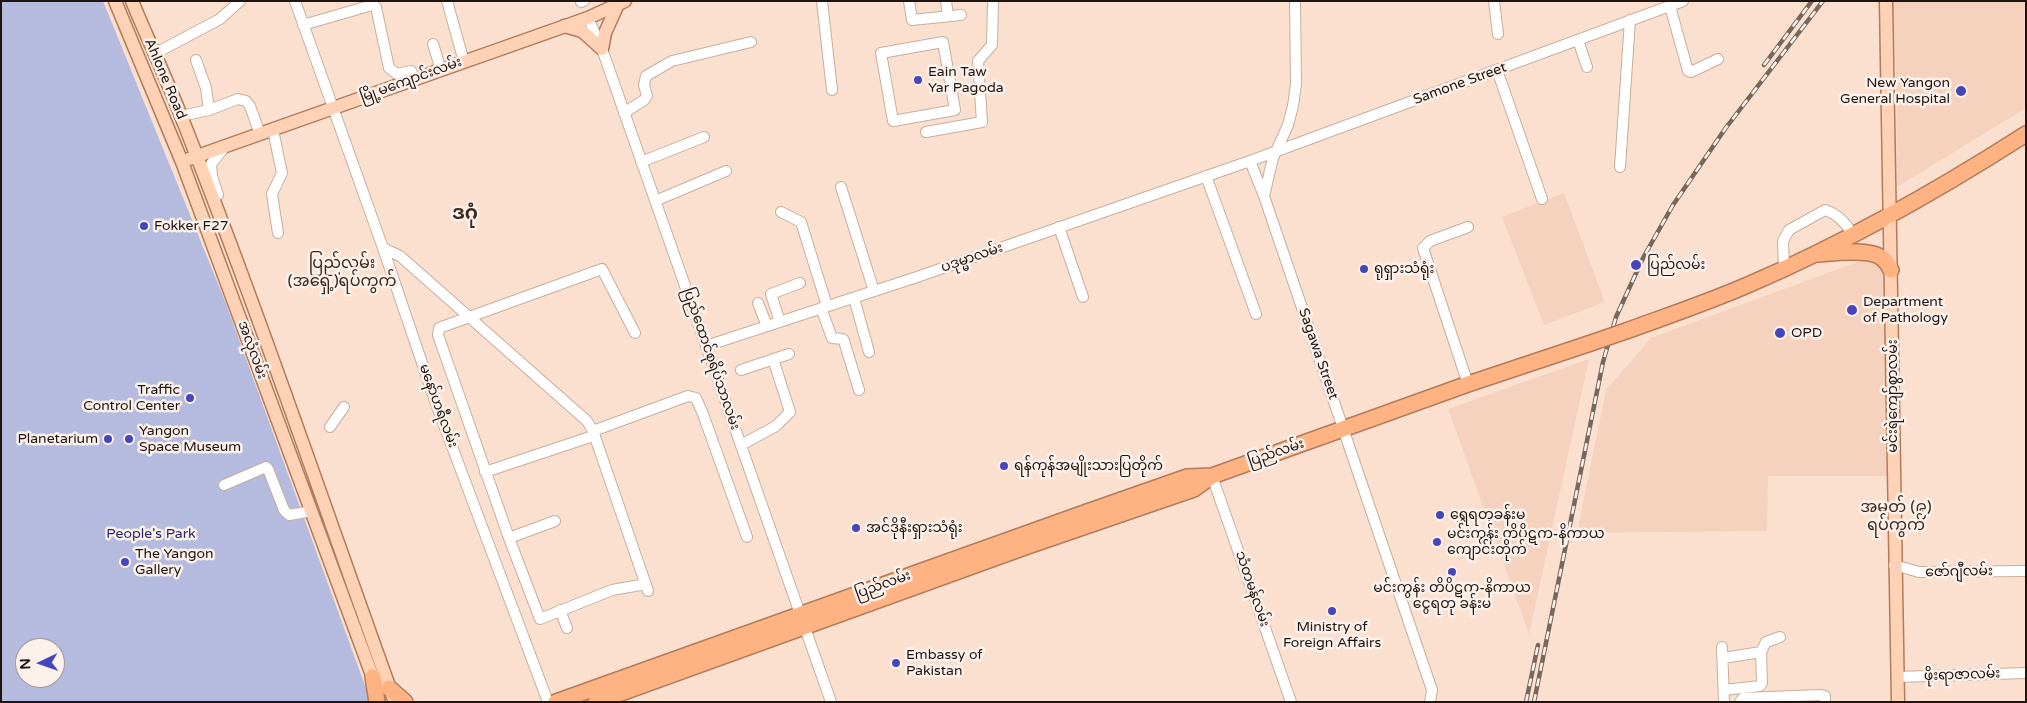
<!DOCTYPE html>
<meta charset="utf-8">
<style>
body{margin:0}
#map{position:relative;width:2027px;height:703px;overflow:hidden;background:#fbe0d0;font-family:"Varela Round",sans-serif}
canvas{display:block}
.frame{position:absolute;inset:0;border:2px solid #1e1510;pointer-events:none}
.north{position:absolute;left:15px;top:638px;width:50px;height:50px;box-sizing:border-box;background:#fcf1eb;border:1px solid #a39993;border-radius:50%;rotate:267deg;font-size:14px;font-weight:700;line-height:20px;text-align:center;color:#1e1510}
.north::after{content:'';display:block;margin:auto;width:18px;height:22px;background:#4646bc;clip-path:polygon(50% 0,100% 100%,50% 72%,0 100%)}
</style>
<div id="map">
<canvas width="2027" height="703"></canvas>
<div class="frame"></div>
<div class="north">N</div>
</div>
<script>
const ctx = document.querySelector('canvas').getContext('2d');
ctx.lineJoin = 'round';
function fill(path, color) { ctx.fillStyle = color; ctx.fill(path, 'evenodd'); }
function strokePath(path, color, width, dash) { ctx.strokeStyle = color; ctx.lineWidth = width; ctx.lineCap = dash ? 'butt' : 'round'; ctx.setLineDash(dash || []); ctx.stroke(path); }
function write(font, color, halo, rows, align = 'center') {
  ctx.font = font + ' "Varela Round","Noto Sans Myanmar",sans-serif'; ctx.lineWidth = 5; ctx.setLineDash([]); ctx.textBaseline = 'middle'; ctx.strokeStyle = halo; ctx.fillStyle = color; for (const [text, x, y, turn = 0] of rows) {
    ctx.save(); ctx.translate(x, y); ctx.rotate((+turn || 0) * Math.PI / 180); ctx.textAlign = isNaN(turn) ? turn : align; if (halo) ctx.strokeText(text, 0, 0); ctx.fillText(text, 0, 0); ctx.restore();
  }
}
fill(new Path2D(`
 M1893 1H2026V108L1897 187 1896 73Z
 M1564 193 1605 302 1544 325 1502 217Z
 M1871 257 1886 273 1889 476H1768L1767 531 1577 533 1606 390 1651 338Z
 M1589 359 1529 634 1448 409Z`), '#f4d2be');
fill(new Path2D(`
 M1 1H103L225 301 371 702H1ZM25 648H55V678H25Z`), '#b4bbdf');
const minor = new Path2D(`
 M295 1 383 248 435 401 548 702
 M447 1 464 62
 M822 1 832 90
 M909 1 912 20 961 15
 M946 1 948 16
 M1494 1 1498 34
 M581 2 584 1
 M1670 6 1688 71 1691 72 1718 59
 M588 18 602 49 831 702
 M303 25 372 5 376 7 389 68 397 74 411 71 416 79
 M1578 40 1587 67
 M943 42 955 110 893 121 881 53Z
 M433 44 441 70
 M156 53 220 19 240 1
 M196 60 206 88 209 110
 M1497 70 1542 199
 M624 113 644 100 647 96 644 85 646 76 672 61 751 42
 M181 116 209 110 238 99 246 101 250 106 260 134
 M273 130 282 173 272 194 278 233
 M926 132 982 122 978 61 992 45 993 1
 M1250 161 1264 196 1432 690 1430 702
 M641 162 704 137
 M1620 167 1630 20
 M1206 176 1256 314
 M841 187 874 291
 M218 195 212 176 211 164 224 148
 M1264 196 1273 158 1288 125 1293 106 1296 84 1295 1
 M655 201 726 171
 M781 212 801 222 827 306
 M1059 227 1083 297
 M383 248 400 256 587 421 593 431 648 591
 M1784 268 1783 241 1789 230 1825 210C1838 214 1845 223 1853 234
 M854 298 869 352
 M758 303 767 326
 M821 308 832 338 843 339 844 341 859 390
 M780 322 771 294 800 283
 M706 346 917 277 1250 161 1683 1
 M741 370 789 354
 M1468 384 1423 248 1430 241 1468 227
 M330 427 344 407
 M593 431 688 396 696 398 703 414 747 537
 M741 445 776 426 790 412 773 359
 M485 472 593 436
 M1212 476 1291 702
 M224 485 266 467 268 469 284 510 289 515 312 511
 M555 521 509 538 540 619 612 590 646 584
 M509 538 438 335 439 328 602 269 635 333
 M1894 565 1919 572 2026 571
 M560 610 567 628
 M1722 647 1724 702
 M1723 658 1761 652 1766 642 1780 637
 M1897 677 2026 673
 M1724 690 1760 686 1762 683 1761 652
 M1740 702 1743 698 1821 695 1825 696V702`);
const major = new Path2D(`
 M115 1 182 162 376 686
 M132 1C148 40 166 77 181 116 257 307 323 503 393 697
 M1886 1 1898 702
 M564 26 582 31 602 49
 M602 49 605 33 618 4
 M189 159 588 18 625 1`);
const highway = new Path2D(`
 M1819 254C1834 253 1870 248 1882 258 1886 261 1889 266 1891 270
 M1626 331C1667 316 1709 302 1750 284 1843 244 1940 189 2026 134
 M373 677 377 702
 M389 688 405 702
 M556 702 1087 512 1187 477 1212 476 1468 384 1588 344
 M596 702 1025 547 1194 489 1212 476`);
strokePath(minor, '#c7ae9e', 12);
strokePath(major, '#b07c5b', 15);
strokePath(highway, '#b07c5b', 18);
strokePath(minor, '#fff', 10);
strokePath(major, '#ffd1b5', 12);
strokePath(highway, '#ffb383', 15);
const rail = new Path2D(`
 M1764 65 1812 1
 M1526 702 1538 645
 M1534 702 1603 362 1616 317 1643 258 1673 205 1725 129 1823 1`);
strokePath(rail, '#77675d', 4.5);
strokePath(rail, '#fcf1eb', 2.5, [8]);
const highwayBridge = new Path2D(`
 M1588 344 1626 331`);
strokePath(highwayBridge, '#b07c5b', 18, []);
strokePath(highwayBridge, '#ffb383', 15);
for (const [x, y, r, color] of [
 [918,80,5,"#4646bc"],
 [1961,91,6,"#4646bc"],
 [144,226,5,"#4646bc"],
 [1636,265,6,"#4646bc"],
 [1364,269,5,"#4646bc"],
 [1852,310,6,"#4646bc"],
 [1780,333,6,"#4646bc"],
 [190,398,5,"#4646bc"],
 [108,439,5,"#4646bc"],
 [129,439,5,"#4646bc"],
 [1004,466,5,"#4646bc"],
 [1440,515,5,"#4646bc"],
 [856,528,5,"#4646bc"],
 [1437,542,5,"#4646bc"],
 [125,562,5,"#4646bc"],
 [1452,572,5,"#4646bc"],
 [1332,611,5,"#4646bc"],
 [896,663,5,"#4646bc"]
]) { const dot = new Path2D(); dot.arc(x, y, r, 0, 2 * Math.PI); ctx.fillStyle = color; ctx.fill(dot); strokePath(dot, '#fcf1eb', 2); }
write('14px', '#1e1510', '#fcf1eb', [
 ["Eain Taw",928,72],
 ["Yar Pagoda",928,88],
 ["New Yangon",1950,83,"right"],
 ["General Hospital",1950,99,"right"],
 ["Fokker F27",154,226],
 ["ပြည်လမ်း",1647,265],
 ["ရုရှားသံရုံး",1374,269],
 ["Department",1863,302],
 ["of Pathology",1863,318],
 ["OPD",1791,333],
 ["Traffic",180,390,"right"],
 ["Control Center",180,406,"right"],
 ["Yangon",139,431],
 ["Space Museum",139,447],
 ["Planetarium",98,439,"right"],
 ["ရန်ကုန်အမျိုးသားပြတိုက်",1014,466],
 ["ရွှေရတုခန်းမ",1450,515],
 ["အင်ဒိုနီးရှားသံရုံး",866,528],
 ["မင်းကွန်း တိပိဋက-နိကာယ",1447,534],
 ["ကျောင်းတိုက်",1447,550],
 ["The Yangon",135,554],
 ["Gallery",135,570],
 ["မင်းကွန်း တိပိဋက-နိကာယ",1452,588,"center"],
 ["ငွေရတု ခန်းမ",1452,604,"center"],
 ["Ministry of",1332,627,"center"],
 ["Foreign Affairs",1332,643,"center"],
 ["Embassy of",906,655],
 ["Pakistan",906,671]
], 'left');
write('14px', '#1e1510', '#fcf1eb', [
 ["Ahlone Road",165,79,67],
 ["မြို့မကျောင်းလမ်း",411,80,-20],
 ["Samone Street",1460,84,-20],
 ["ပဒုမ္မာလမ်း",972,258,-19],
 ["အလုံလမ်း",252,350,70],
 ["Sagawa Street",1318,354,71],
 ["ပြည်ထောင်စုရိပ်သာလမ်း",711,359,71],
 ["မင်းရဲကျော်စွာလမ်း",1893,396,-90],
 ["မနော်ဟရီလမ်း",438,406,70],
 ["ပြည်လမ်း",1276,453,-19],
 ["ဇော်ဂျီလမ်း",1959,572,-1],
 ["ပြည်လမ်း",883,585,-20],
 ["သံတမန်လမ်း",1252,589,71],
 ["ဖိုးရာဇာလမ်း",1962,675,-2]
]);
write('14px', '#272a68', '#fcf1eb', [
 ["People's Park",151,534]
]);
write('16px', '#3d291d', '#fcf1eb', [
 ["ပြည်လမ်း",342,264],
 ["(အရှေ့)ရပ်ကွက်",342,282],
 ["အမှတ် (၉)",1896,508],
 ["ရပ်ကွက်",1896,526]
]);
write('bold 19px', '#3d291d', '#fcf1eb', [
 ["ဒဂုံ",465,214]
]);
</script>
